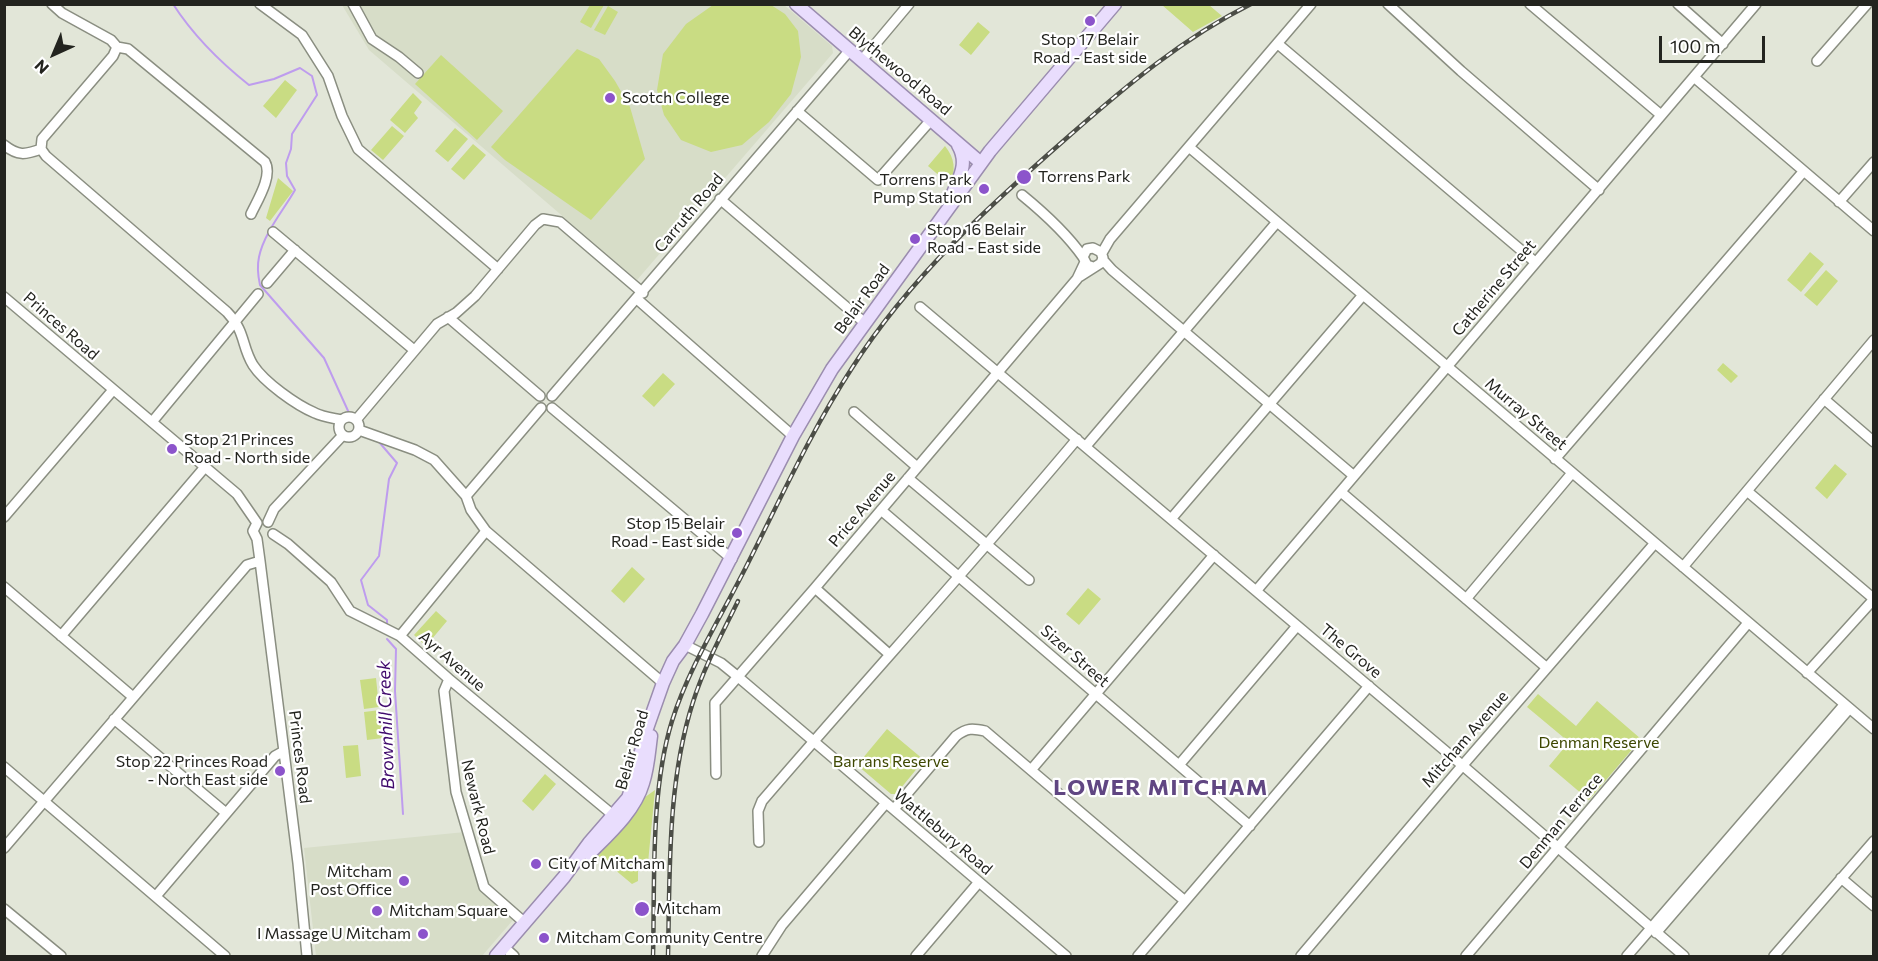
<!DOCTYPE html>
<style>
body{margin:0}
#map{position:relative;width:1878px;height:961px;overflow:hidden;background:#e2e6d8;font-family:Commissioner,sans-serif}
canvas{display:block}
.frame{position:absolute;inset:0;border:6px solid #23241f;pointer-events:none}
.north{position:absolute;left:24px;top:24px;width:60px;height:60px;-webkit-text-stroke:4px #fff;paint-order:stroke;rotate:224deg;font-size:16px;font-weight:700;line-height:24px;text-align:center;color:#23241f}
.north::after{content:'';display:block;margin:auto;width:21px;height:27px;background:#23241f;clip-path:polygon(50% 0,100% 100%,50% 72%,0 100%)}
.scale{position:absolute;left:1659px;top:36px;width:106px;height:27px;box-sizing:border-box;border:3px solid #23241f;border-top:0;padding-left:8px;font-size:18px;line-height:21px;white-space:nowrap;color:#23241f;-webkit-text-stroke:4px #fff;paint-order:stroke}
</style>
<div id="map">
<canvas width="1878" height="961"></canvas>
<div class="frame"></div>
<div class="north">N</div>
<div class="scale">100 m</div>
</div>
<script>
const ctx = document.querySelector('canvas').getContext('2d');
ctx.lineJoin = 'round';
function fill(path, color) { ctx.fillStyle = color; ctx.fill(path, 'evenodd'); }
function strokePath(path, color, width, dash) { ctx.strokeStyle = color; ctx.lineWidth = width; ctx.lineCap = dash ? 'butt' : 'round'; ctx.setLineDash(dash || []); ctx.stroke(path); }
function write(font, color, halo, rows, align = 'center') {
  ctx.font = font + ' Commissioner,sans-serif'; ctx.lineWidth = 4.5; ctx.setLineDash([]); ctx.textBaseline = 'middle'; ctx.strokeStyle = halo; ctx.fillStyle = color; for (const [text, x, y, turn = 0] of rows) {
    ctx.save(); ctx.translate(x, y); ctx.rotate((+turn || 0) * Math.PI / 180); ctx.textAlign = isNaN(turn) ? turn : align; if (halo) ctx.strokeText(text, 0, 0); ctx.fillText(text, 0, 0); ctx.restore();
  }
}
fill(new Path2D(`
 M342 5H784L832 46 833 53 637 280 369 50Z
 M465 832 482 892 513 920 482 956H316L304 848Z`), '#d7ddc8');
fill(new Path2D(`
 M590 5H604L591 28 580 22Z
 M713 5H771L785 14 798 31 801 57 791 94 769 122 742 145 711 152 681 140 664 115 657 90 663 54 686 24Z
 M1162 5H1209L1222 16 1193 32Z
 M608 6 618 12 605 35 594 30Z
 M978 22 990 32 971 55 959 45Z
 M577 49 599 59 615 81 630 107 645 159 591 220 505 160 491 147Z
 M441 55 503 111 477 140 415 84Z
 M285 80 297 90 276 118 263 106Z
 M413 93 422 102 414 113 418 118 405 133 390 120Z
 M392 126 404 136 383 160 371 150Z
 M455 128 468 139 448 162 435 151Z
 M473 144 486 155 464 180 451 169Z
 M945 146C955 159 956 169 950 185L928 166Z
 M278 178 293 191 270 221 266 218Z
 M1810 252 1824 264 1801 292 1787 280Z
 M1826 270 1838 281 1817 306 1804 295Z
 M1723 363 1738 376 1731 383 1717 370Z
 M663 373 675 384 654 407 642 396Z
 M1835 464 1847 474 1827 499 1815 488Z
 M632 567 645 579 624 603 611 591Z
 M1088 588 1101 599 1079 625 1066 614Z
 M436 611 447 621 426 646 414 635Z
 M376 678 379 707 364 709 360 680Z
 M1538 694 1576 726 1597 701 1641 739 1589 800 1549 766 1569 742 1527 707Z
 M380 710 383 738 367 740 364 712Z
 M887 729 924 760 896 794H891L857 765Z
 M358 745 361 776 346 778 343 746Z
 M545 774 556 784 533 811 522 801Z
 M655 790 648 863 638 862V881L632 884 596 854 641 800Z`), '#c9dc83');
strokePath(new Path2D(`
 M173 4C193 35 220 62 249 85L274 79 300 68 312 76 317 95 292 134 291 149 286 163 287 176 295 190C283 211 264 233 259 257 257 266 258 276 260 285L324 358 349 413
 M379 442 397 463 389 479 379 556 361 580 368 605 387 620V627
 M387 639 396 649 395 691 403 814`), '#be9cee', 2);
const minor = new Path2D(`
 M52 4 62 13 111 40 117 47 128 49 265 162C273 176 257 201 251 214
 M260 4 302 35 328 76 342 116 358 149 498 269
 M353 4 372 39 399 57 418 73
 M1388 4 1461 71 1599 190
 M1530 4 1661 115
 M1678 4 1723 44
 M1278 44 1535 262
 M862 60 909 4
 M1817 61 1867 4
 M1695 78 1874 231
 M797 111 878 180 931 120
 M4 145C18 156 25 155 41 149
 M1189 147 1874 729
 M41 149 46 156 227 312C246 332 241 345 253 365 264 382 296 405 315 413 323 417 333 418 342 420
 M41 149 42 139 113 56 117 47
 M1022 195C1044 213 1067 234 1083 257
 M720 199 865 323
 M1839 202 1874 162
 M273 232 414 350
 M1102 253 1110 239 1311 4
 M1103 260 1112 270 1354 476
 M1079 277 1101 263 1103 258 1101 252 1093 248 1087 249 1083 257 1087 265 1093 267
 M267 283 295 250
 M4 297 237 494 257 523
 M637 299 793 436
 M920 307 1462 765 1684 956
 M448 317 540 396
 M552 396 850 50
 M1824 399 1874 442
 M552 408 732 559
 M854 412 917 467
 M339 427a10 10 0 1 1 20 0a10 10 0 1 1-20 0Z
 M356 420 437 324 456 313 475 296 535 225 543 219 560 222 643 293
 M152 422 258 294
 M359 430 415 450 434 460 466 496 471 510 486 531 663 683
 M1086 446 1277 222
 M1555 459 1803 172
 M908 478 1029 580
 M1747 491 1874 599
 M1341 492 1547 668
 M466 496 541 408
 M881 510 1250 826
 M4 517 113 390
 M1171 519 1363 295
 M268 522 274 509 343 435
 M257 523 253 531 257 539 260 561 298 863 307 956
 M273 534 288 544 331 582 350 611 400 636 449 679 613 815
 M1683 567 1874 340
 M4 587 133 697
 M815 588 889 654
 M1256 591 1756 4
 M1466 599 1572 473
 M61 636 205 467
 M400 636 486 531
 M685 645 721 663 737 676 1066 956
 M1807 673 1874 599
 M449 679 444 691 456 792 484 887 525 923
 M114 719 226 813
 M1179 765 1297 626
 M4 767 225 956
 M1031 770 1214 555
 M716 774 715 703 815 588 1077 279 1085 262
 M894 809 956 736C967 728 972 728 985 731L1185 901
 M759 842 758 811 762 801C866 680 974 562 1077 439
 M4 848 247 565 260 561
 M1841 878 1874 906
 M156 896 275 756 284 751
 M4 909 61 956
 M1656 933 1849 709
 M504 947 514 956
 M762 956 782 925 886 803
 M916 956 979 882
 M1138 956 1369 686
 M1301 956 1456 773 1655 543
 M1466 956 1748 623
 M1627 956 1844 705
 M1774 956 1874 841`);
const major = new Path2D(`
 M796 4 981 163
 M952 196C959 177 969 164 958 145
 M589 854C609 834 635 811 643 783 648 768 649 751 651 736
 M496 956 564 877 589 843 628 798 635 778 645 734 663 683 673 661 685 645 702 614 793 436 832 369 990 151 1115 4`);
strokePath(minor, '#8a8e81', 12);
strokePath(major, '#9b8daf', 15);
strokePath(minor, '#fff', 9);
strokePath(major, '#e9ddfd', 12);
const rail = new Path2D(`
 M653 956C655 883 650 792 672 721 689 667 721 617 746 567 780 500 811 431 852 368 910 277 989 206 1069 136 1126 86 1183 38 1251 4
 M668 956C670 872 667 783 693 702 704 667 722 634 738 601`);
strokePath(rail, '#4c4e47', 4.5);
strokePath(rail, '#fff', 2, [7]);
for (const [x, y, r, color] of [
 [1090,21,6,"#8c54cb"],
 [610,98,6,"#8c54cb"],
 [1024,177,8,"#8c54cb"],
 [984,189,6,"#8c54cb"],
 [915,239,6,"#8c54cb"],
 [172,449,6,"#8c54cb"],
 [737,533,6,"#8c54cb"],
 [280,771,6,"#8c54cb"],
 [536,864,6,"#8c54cb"],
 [404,881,6,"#8c54cb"],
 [642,909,8,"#8c54cb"],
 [377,911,6,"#8c54cb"],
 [423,934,6,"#8c54cb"],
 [544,938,6,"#8c54cb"]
]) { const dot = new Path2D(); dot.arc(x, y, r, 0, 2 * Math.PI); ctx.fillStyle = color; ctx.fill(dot); strokePath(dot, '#fff', 2); }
write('16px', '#23241f', '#fff', [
 ["Stop 17 Belair",1090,40,"center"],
 ["Road - East side",1090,58,"center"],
 ["Scotch College",622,98],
 ["Torrens Park",1038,177],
 ["Torrens Park",972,180,"right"],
 ["Pump Station",972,198,"right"],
 ["Stop 16 Belair",927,230],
 ["Road - East side",927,248],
 ["Stop 21 Princes",184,440],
 ["Road - North side",184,458],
 ["Stop 15 Belair",725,524,"right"],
 ["Road - East side",725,542,"right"],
 ["Stop 22 Princes Road",268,762,"right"],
 ["- North East side",268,780,"right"],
 ["City of Mitcham",548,864],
 ["Mitcham",392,872,"right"],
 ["Post Office",392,890,"right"],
 ["Mitcham",656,909],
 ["Mitcham Square",389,911],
 ["I Massage U Mitcham",411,934,"right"],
 ["Mitcham Community Centre",556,938]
], 'left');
write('16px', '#23241f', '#fff', [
 ["Blythewood Road",900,71,40],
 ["Carruth Road",689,213,-50],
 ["Catherine Street",1494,288,-50],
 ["Belair Road",862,299,-54],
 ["Princes Road",61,326,41],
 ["Murray Street",1526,414,40],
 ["Price Avenue",862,509,-50],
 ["The Grove",1351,651,40],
 ["Sizer Street",1075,656,41],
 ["Ayr Avenue",452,661,41],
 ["Mitcham Avenue",1465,739,-49],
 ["Belair Road",632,750,-74],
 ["Princes Road",300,757,83],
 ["Newark Road",478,807,76],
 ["Denman Terrace",1561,821,-50],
 ["Wattlebury Road",943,832,40]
]);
write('16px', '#3d4700', '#fff', [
 ["Denman Reserve",1599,743],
 ["Barrans Reserve",891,762]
]);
write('italic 18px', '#410b6d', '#fff', [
 ["Brownhill Creek",386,725,-92]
]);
ctx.letterSpacing = '1.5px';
write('bold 22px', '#604682', '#fff', [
 ["LOWER MITCHAM",1161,788]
]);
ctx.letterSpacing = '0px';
</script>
